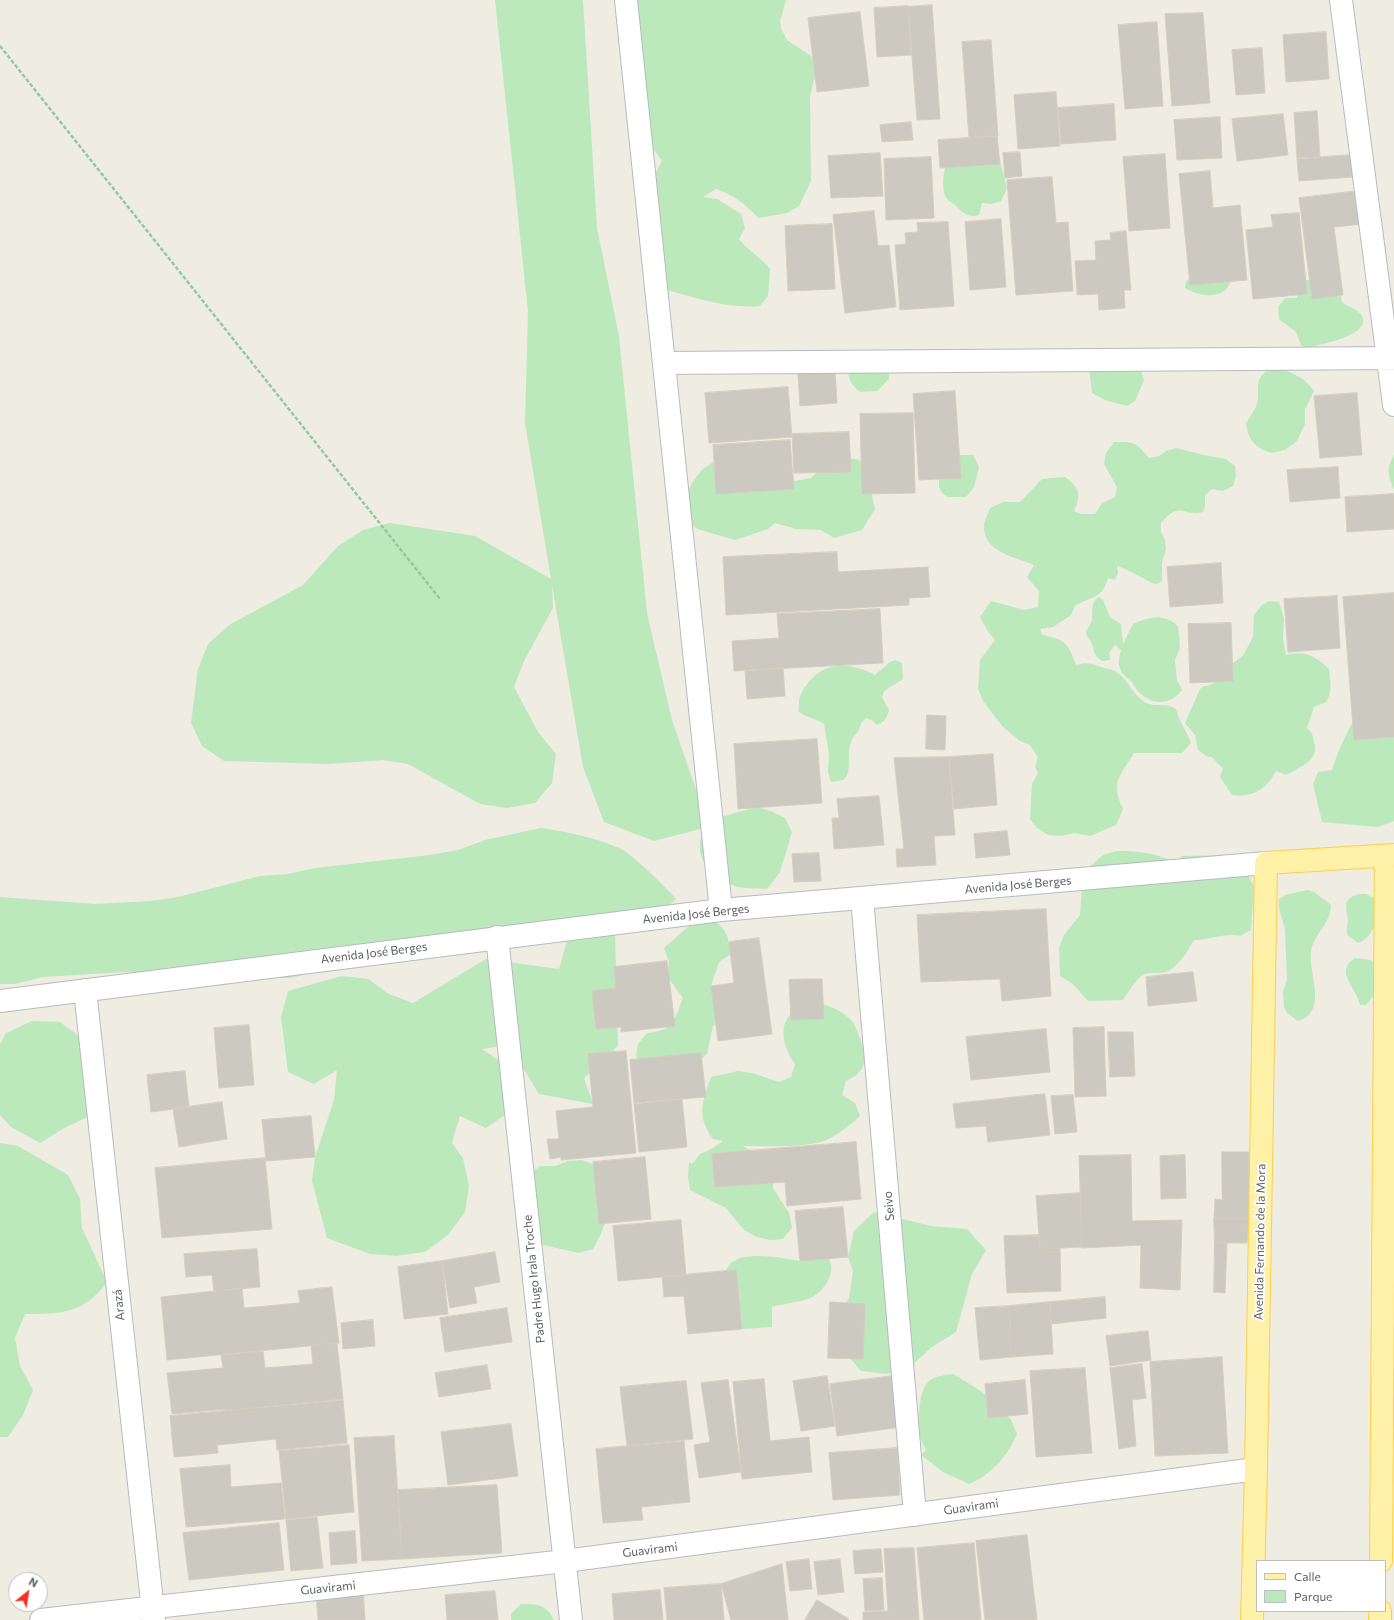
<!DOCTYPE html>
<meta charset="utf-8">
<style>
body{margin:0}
#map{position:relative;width:1394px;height:1620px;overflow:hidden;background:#efece2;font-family:Commissioner,sans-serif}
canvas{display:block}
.legend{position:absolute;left:1256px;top:1560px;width:130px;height:52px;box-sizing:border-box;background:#fff;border:1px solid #bdbfc1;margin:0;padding:5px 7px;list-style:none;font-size:12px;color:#5a5f64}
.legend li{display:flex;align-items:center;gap:8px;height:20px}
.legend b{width:20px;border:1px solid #bdbfc1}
.north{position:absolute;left:8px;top:1572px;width:40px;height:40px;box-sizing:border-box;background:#fff;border:1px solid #bdbfc1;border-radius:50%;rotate:30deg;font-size:11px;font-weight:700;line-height:16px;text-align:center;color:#5a5f64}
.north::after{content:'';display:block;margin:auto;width:14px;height:18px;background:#fb2f1b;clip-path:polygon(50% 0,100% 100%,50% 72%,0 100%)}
</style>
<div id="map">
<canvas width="1394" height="1620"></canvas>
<ul class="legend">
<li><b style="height:5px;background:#fff1a7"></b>Calle</li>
<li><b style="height:11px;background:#bbe9bc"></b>Parque</li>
</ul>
<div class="north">N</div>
</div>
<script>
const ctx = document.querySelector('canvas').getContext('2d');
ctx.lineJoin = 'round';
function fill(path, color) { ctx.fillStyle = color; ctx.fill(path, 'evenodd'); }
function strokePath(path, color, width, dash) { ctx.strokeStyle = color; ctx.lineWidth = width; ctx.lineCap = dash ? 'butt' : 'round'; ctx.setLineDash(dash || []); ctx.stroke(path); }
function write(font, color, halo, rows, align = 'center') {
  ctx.font = font + ' Commissioner,sans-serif'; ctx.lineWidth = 3.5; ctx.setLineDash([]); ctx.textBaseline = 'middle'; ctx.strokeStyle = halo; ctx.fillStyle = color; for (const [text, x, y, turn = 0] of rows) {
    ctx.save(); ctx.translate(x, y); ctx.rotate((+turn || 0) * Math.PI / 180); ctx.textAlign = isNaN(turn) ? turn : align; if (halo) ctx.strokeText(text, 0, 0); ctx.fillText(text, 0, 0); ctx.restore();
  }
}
fill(new Path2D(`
 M495 0H583L597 228 619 336 647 613 672 720 709 827 717 818 757 807 771 811 785 818 792 832 780 872 767 889C758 888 748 889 739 887 717 882 694 862 701 838 702 834 706 831 708 827L654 841 604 822 583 767 552 585 553 608 524 661 514 687 538 732 556 754 552 783 535 803 507 808 480 804 408 764 383 760 329 764 224 761 202 746 191 723 198 669 208 644 229 625 303 585 338 546 363 530 390 523 475 536 551 579 525 423 528 311Z
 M625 0H786L780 21 781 28 787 40 811 56 817 69 810 96 811 181 799 206 787 213 759 218C744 204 736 196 716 189L703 197 717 199 741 214 745 228 739 239C748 251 761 257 770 269L768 296 760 306C728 309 695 298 664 289L636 210C642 192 654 177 662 161L654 150 643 142Z
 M988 154 1000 161 1007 188 1001 201 992 204 982 203 979 215C967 218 963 213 955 205 953 203 949 202 947 199 941 191 943 172 947 163Z
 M1194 275 1228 279 1230 283C1224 300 1198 297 1185 288L1186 281Z
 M1307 280H1318L1339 287 1342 302C1348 307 1357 308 1362 316 1372 336 1317 345 1306 348L1301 345 1296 332 1279 319 1278 307 1285 298H1297L1299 284Z
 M1139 366 1144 380 1135 401 1127 406 1105 400 1092 393 1089 367Z
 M1271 368C1287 369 1305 377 1314 391L1305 409V424L1297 441 1285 450 1272 453C1256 449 1248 440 1246 424 1249 417 1255 411 1257 404 1261 387 1251 381 1271 368Z
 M889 370V379L877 391 860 392C853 387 848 379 848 371Z
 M1114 442C1135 442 1136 442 1149 458L1159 456 1166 451 1176 448 1204 455 1226 459 1235 466 1236 476 1233 486 1223 491 1212 489 1205 495V506L1203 512C1182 517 1181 500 1161 523V532L1165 540 1166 549 1162 562V581C1160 582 1158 584 1156 584 1153 585 1127 568 1117 566L1118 573 1115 580 1108 578C1101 601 1092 595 1075 606L1071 615 1053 627 1040 629 1043 635C1066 640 1068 643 1076 665 1086 662 1091 663 1101 667 1105 669 1111 669 1115 671 1129 679 1134 699 1149 704 1160 707 1165 702 1176 709 1179 722 1187 731 1191 743L1182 753H1134C1120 776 1110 782 1123 809L1116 825 1090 836 1075 833 1061 836 1048 835 1037 828 1030 819 1032 784 1038 773 1035 767 1038 757 1030 745 1020 741 1003 727 983 701 978 689 980 660 995 640 987 630 980 617 991 601 1024 610 1038 607 1039 591 1027 577 1034 565C1016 557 986 553 984 529 983 523 988 514 990 508L1003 502H1020L1042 479 1065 477C1079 487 1082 495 1074 511L1081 514H1095L1102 503 1115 497 1117 487 1104 464 1106 453Z
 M954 455H973L979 467 974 487 966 497H948L942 493 939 487V473Z
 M1394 455V490C1388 476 1386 468 1394 455Z
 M720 457 784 483 811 478 820 469 844 457 859 460 868 477 875 509 862 530 834 538 821 530 796 529 775 523 768 529 735 540 697 529 688 520 687 493 693 481 702 470Z
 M1098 597 1103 600 1110 617 1121 624 1123 644 1133 624C1148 617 1164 613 1178 626L1180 648 1175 660 1177 680 1182 690C1171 705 1152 706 1139 692 1136 689 1134 685 1132 682 1126 677 1121 674 1119 665 1118 662 1120 654 1121 650L1115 645 1109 653 1110 660 1102 661C1093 654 1095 654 1092 644 1091 638 1086 639 1086 632 1088 628 1091 624 1092 620 1093 610 1090 605 1098 597Z
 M1269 601 1279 602 1284 619 1283 638 1286 655C1307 651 1314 655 1329 669 1330 681 1333 691 1326 702L1314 707 1307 728C1312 733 1313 735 1314 742 1320 760 1299 768 1286 775L1276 771C1267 789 1252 798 1232 795L1220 777 1223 769 1212 757H1208L1198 750 1195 735 1185 723 1200 689 1204 686H1208L1230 674 1233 663 1243 656 1253 637 1254 615 1261 606Z
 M1394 658V821L1378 827 1322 822 1313 784 1318 772 1332 770C1346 726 1369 695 1394 658Z
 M895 660 902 663 903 679 884 691 882 697 889 710C887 718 885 722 877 725L872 720 866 718 861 723C860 733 854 734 851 742 846 755 853 770 844 780L831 782 828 772 829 754 824 724C815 718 806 718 798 711 800 706 798 701 800 696 816 662 845 659 875 675L890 662Z
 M541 828C567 832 594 837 619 848 630 852 668 889 676 899L656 918 615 932 618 1046 584 1078 593 1104 539 1094 509 1045 482 1049 503 1063 509 1112 486 1128 460 1116 452 1143 463 1158 469 1186 465 1212 448 1235 425 1252 396 1256 370 1254 327 1238 312 1181 315 1157 334 1100 337 1070 314 1084 288 1072 281 1017 288 991 342 976 368 979 389 994 413 1003 486 959 559 969 567 941 343 966 290 978 208 977 125 972 43 977 15 984H0V897L95 904 150 901 178 897 260 876 288 874 315 868 430 855 458 850 485 840Z
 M1117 851C1136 851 1150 852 1168 859L1170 870 1182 856 1229 855 1246 870 1254 887 1251 930 1240 936C1227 932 1209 940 1194 940 1188 951 1177 969 1165 972 1158 974 1152 972 1146 974 1137 976 1128 993 1123 1000L1088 1001 1073 984 1060 976 1059 948 1064 935 1080 915 1083 873 1103 855Z
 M1307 890 1314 892 1331 905C1331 922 1317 931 1312 947 1305 969 1331 1011 1298 1021L1287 1013 1284 1007 1283 992 1287 979 1285 931C1284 920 1277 910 1279 899L1285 895Z
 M1359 894H1366L1380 901C1377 917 1375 937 1358 943L1347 935C1346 931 1347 927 1348 922 1348 908 1339 900 1359 894Z
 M710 918C727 929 728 935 731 954L719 962 711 986 733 1006 713 1026 707 1054 697 1063 644 1068 636 1056 638 1044 647 1033C674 1031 674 1020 683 998L667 976 669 962 664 948 696 920Z
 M1355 958 1370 960 1376 964 1375 994 1366 1005H1360C1357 987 1333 972 1355 958Z
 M815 1003C829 1005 841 1010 851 1020 855 1024 857 1031 859 1036 868 1058 868 1071 846 1081L842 1095 855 1103 860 1116C850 1125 837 1136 824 1141 803 1148 766 1146 743 1146L766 1160 773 1174V1188L789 1213 792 1228 783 1239 770 1240 757 1237 744 1230 726 1208 690 1190 688 1177 689 1162 692 1164 700 1154 713 1148 723 1141 713 1139C696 1115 702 1103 711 1077L738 1071 752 1073 779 1082 791 1077 795 1064C776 1037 779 1008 815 1003Z
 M32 1021 60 1022 83 1039 90 1116 64 1128 40 1143 11 1127 0 1115V1044L6 1033Z
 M0 1143 18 1146 68 1175 80 1199 82 1228 107 1282C84 1314 61 1314 25 1314L15 1338 20 1366 33 1390 23 1415 8 1437H0Z
 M582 1160 595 1165 615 1197 600 1236 593 1249 578 1253 535 1243 529 1175 540 1166H555L568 1161Z
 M874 1212 931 1226 967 1229 986 1250 972 1274 956 1332 932 1347 912 1365 887 1374 861 1371 844 1351 836 1321 849 1298 853 1271 848 1257 854 1231Z
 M810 1244C814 1246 821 1248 824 1251 838 1267 830 1285 814 1296 808 1301 782 1304 772 1307V1327L742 1329 741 1309 731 1300 724 1275C726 1271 729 1264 732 1262 748 1251 781 1258 800 1261Z
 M953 1374C971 1384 999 1402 1011 1420 1013 1424 1015 1430 1017 1434 1008 1456 991 1475 969 1484L943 1472 921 1455 926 1450C924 1446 921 1441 920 1436 918 1422 918 1395 927 1383 933 1376 945 1375 953 1374Z
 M521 1604C537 1604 546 1604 554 1620H511V1614Z`), '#bbe9bc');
const building = new Path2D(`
 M932 5 940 119 917 120 908 7Z
 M908 6 911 55 877 57 874 8Z
 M860 12 869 86 817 92 808 18Z
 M1203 13 1210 103 1172 106 1165 14Z
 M1157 22 1163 106 1125 109 1118 25Z
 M1326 32 1329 79 1286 82 1283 35Z
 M991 40 998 136 969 138 962 42Z
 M1262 48 1265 93 1236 95 1232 50Z
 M1056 92 1060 146 1018 149 1014 95Z
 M1114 104 1116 140 1061 144 1058 108Z
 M1317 111 1320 157 1297 158 1294 113Z
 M1283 114 1288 155 1237 161 1232 119Z
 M1220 117 1222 158 1177 160 1174 120Z
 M911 122 913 140 882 142 880 125Z
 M997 136 1000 164 940 168 938 140Z
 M1020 152 1022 176 1005 178 1003 153Z
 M880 153 883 196 831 198 828 156Z
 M1165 154 1170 228 1129 231 1123 157Z
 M1352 155 1353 177 1299 181 1297 159Z
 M931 157 934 218 886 220 884 159Z
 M1210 171 1213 208 1240 205 1247 280 1190 285 1179 174Z
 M1052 177 1056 223 1068 222 1073 291 1016 295 1007 180Z
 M1358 191 1362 224 1334 227 1343 295 1312 299 1299 198Z
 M874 211 878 246 889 245 896 307 845 313 833 215Z
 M1299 213 1307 294 1253 299 1246 230 1273 227 1271 215Z
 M1001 219 1006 287 970 290 965 222Z
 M948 222 954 306 900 310 895 245 906 244 905 233 918 232 917 223Z
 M832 224 835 289 788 291 785 226Z
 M1126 231 1131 290H1124L1125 308 1099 310 1098 294 1077 295 1075 261 1096 260 1095 241 1111 240 1110 233Z
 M835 372 837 403 800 406 798 374Z
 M788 387 792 437 709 443 705 393Z
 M955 391 961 478 919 480 913 394Z
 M1357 393 1362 455 1320 458 1314 396Z
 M913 413 915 493 862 494 860 414Z
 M849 432 851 472 794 473 792 434Z
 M790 440 794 489 716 494 713 445Z
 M1338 467 1340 498 1290 502 1287 470Z
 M1394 494V529L1347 532 1345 497Z
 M837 552 838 572 928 567 930 597 909 598V605L726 615 723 557Z
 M1221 563 1223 603 1170 607 1167 567Z
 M1394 593V737L1354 740 1343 597Z
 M1337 596 1340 648 1288 652 1284 599Z
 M880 609 883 663 734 671 732 641 779 638 777 614Z
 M1231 623 1233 681 1190 683 1188 624Z
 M783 668 785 696 747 699 745 671Z
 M927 715 946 716 945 750 926 749Z
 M817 739 822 803 738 809 734 744Z
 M993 754 997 805 954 809 949 757Z
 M949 757 955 835 934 836 936 865 897 867 896 849H904L894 758Z
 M879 796 884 845 834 849 832 818H839L837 799Z
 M1007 831 1010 855 976 858 974 834Z
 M819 853 821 881 794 882 792 854Z
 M1046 909 1051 996 1002 1001 1000 979 921 982 917 915Z
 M759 938 772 1034 718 1041 711 986 734 983 729 942Z
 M667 961 675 1026 621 1032V1027L596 1029 592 991 616 988 614 967Z
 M1193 972 1197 1001 1148 1006 1146 977Z
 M804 979H822L824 1019 791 1020 789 980Z
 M249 1025 254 1085 219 1088 214 1028Z
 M1104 1027 1106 1096 1075 1097 1073 1028Z
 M1046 1029 1050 1072 971 1080 966 1037Z
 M1108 1032H1133L1135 1076 1110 1077Z
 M626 1051 636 1153 561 1160V1157L550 1159 547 1139H559L556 1111 593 1107 588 1054Z
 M701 1053 706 1097 634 1103 630 1060Z
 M185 1071 189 1107 151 1112 147 1075Z
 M1045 1094 1050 1135 988 1142 986 1126 956 1128 953 1104Z
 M1073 1095 1077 1132 1055 1134 1051 1096Z
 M682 1099 687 1147 639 1152 634 1104Z
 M222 1102 227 1139 179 1147 173 1109Z
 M311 1116 315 1157 266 1161 262 1120Z
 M856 1142 861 1199 787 1206 785 1182 715 1187 712 1154Z
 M1222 1152H1249V1219H1214L1215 1199 1222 1200Z
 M1131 1155 1132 1221 1182 1220 1180 1290 1140 1288 1141 1245 1082 1248 1079 1156Z
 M1185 1155 1186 1198 1161 1199 1160 1156Z
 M645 1157 651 1219 599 1224 593 1162Z
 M265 1158 272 1229 162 1238 155 1168Z
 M1080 1193 1082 1247 1040 1249 1036 1196Z
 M843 1207 848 1257 800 1261 795 1211Z
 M1214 1219H1249L1247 1243H1215Z
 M681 1220 686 1275 618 1281 613 1226Z
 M1039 1235 1040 1249 1060 1248 1061 1291 1007 1293 1004 1236Z
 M1215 1243H1227L1225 1293 1214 1292Z
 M257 1249 260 1287 214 1291 212 1275 186 1277 184 1254Z
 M495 1252 500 1282 474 1287 477 1303 450 1308 442 1261Z
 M442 1261 448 1314 404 1319 398 1267Z
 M736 1270 742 1329 688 1334 684 1296 664 1297 662 1277Z
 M332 1287 339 1343 167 1360 161 1297 242 1288 244 1308 300 1303 298 1291Z
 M1105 1297 1106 1318 1051 1324 1050 1302Z
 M830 1302 865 1304 863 1359 828 1358Z
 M1050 1302 1053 1354 1012 1357 1009 1306Z
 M1009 1306 1012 1357 980 1360 975 1308Z
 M507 1308 512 1342 445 1352 440 1318Z
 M373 1320 375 1346 343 1349 341 1323Z
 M1148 1331 1151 1360 1110 1366 1106 1336Z
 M337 1343 343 1399 225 1411V1409L172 1414 167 1373 223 1368 221 1355 263 1351 265 1368 313 1364 311 1346Z
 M1222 1357 1228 1453 1155 1456 1150 1362Z
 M1142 1364 1146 1398 1132 1400 1136 1446 1119 1449 1110 1368Z
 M487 1365 491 1389 439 1397 435 1373Z
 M1085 1368 1092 1453 1036 1457 1030 1371Z
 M827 1376 835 1426 801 1431 793 1381Z
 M893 1376 901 1427 837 1436 830 1384Z
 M764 1379 770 1441 809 1437 812 1472 742 1479 733 1382Z
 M728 1380 741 1472 699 1478 694 1445 710 1442 701 1383Z
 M1025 1380 1028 1414 988 1418 985 1384Z
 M686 1381 693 1439 627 1446 620 1387Z
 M343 1400 347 1443 277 1450 276 1439 217 1445 218 1453 174 1457 170 1416Z
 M511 1424 518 1476 448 1485 441 1432Z
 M394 1436 402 1559 362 1561 354 1438Z
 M684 1441 690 1502 641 1507 643 1520 603 1523 596 1449Z
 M349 1445 354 1512 286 1519 279 1451Z
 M897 1448 900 1495 833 1500 829 1453Z
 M230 1465 231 1487 281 1483 285 1519 186 1527 180 1469Z
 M497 1485 502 1553 402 1559 398 1490Z
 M317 1517 323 1568 291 1571 286 1520Z
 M279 1523 284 1570 189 1580 183 1533Z
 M355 1531 357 1563 331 1565 329 1533Z
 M1027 1535 1037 1620H985L976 1541Z
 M974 1543 981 1620H924L917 1548Z
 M914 1548 919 1620H863V1612L888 1611 884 1549Z
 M881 1549 883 1572 855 1574 853 1551Z
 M809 1559 812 1589 790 1591 786 1562Z
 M840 1559 844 1592 818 1595 814 1562Z
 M782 1564 788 1620H731L721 1584Z
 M882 1578 884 1610 865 1611 863 1579Z
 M721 1584 724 1620H667L664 1588Z
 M363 1589 365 1620H318L316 1594Z
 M660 1590 663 1620H614L612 1594Z
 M495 1591 498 1620H447L445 1595Z
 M817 1600 849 1619 848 1620H805Z`);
fill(building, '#ccc9c1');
strokePath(building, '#d4cebf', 1);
const minor = new Path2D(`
 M626 0 721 910
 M1341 0 1394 405
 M664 363 1394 358
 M862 898 915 1515
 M497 937 571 1620
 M85 990 154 1620
 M0 1001 721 910 1266 863
 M41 1620 565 1561 1256 1469`);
const major = new Path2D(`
 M1381 1561 1386 856
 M1252 1620 1256 1469 1266 863 1394 855
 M1380 1620V1611`);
strokePath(minor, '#b7bac0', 24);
strokePath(major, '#ffce4b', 24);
strokePath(new Path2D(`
 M0 46 440 599`), '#92c9a2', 2.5, [4, 2]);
strokePath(minor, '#fff', 22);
strokePath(major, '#fff1a7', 22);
write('12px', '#5a5f64', '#fff', [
 ["Avenida José Berges",1018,885,-5],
 ["Avenida José Berges",696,914,-6],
 ["Avenida José Berges",374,953,-7],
 ["Seivo",889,1206,-95],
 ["Avenida Fernando de la Mora",1260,1242,-89],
 ["Padre Hugo Irala Troche",534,1279,-96],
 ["Arazá",119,1305,-96],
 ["Guavirami",971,1507,-8],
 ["Guavirami",650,1550,-7],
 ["Guavirami",328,1588,-6]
]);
</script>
